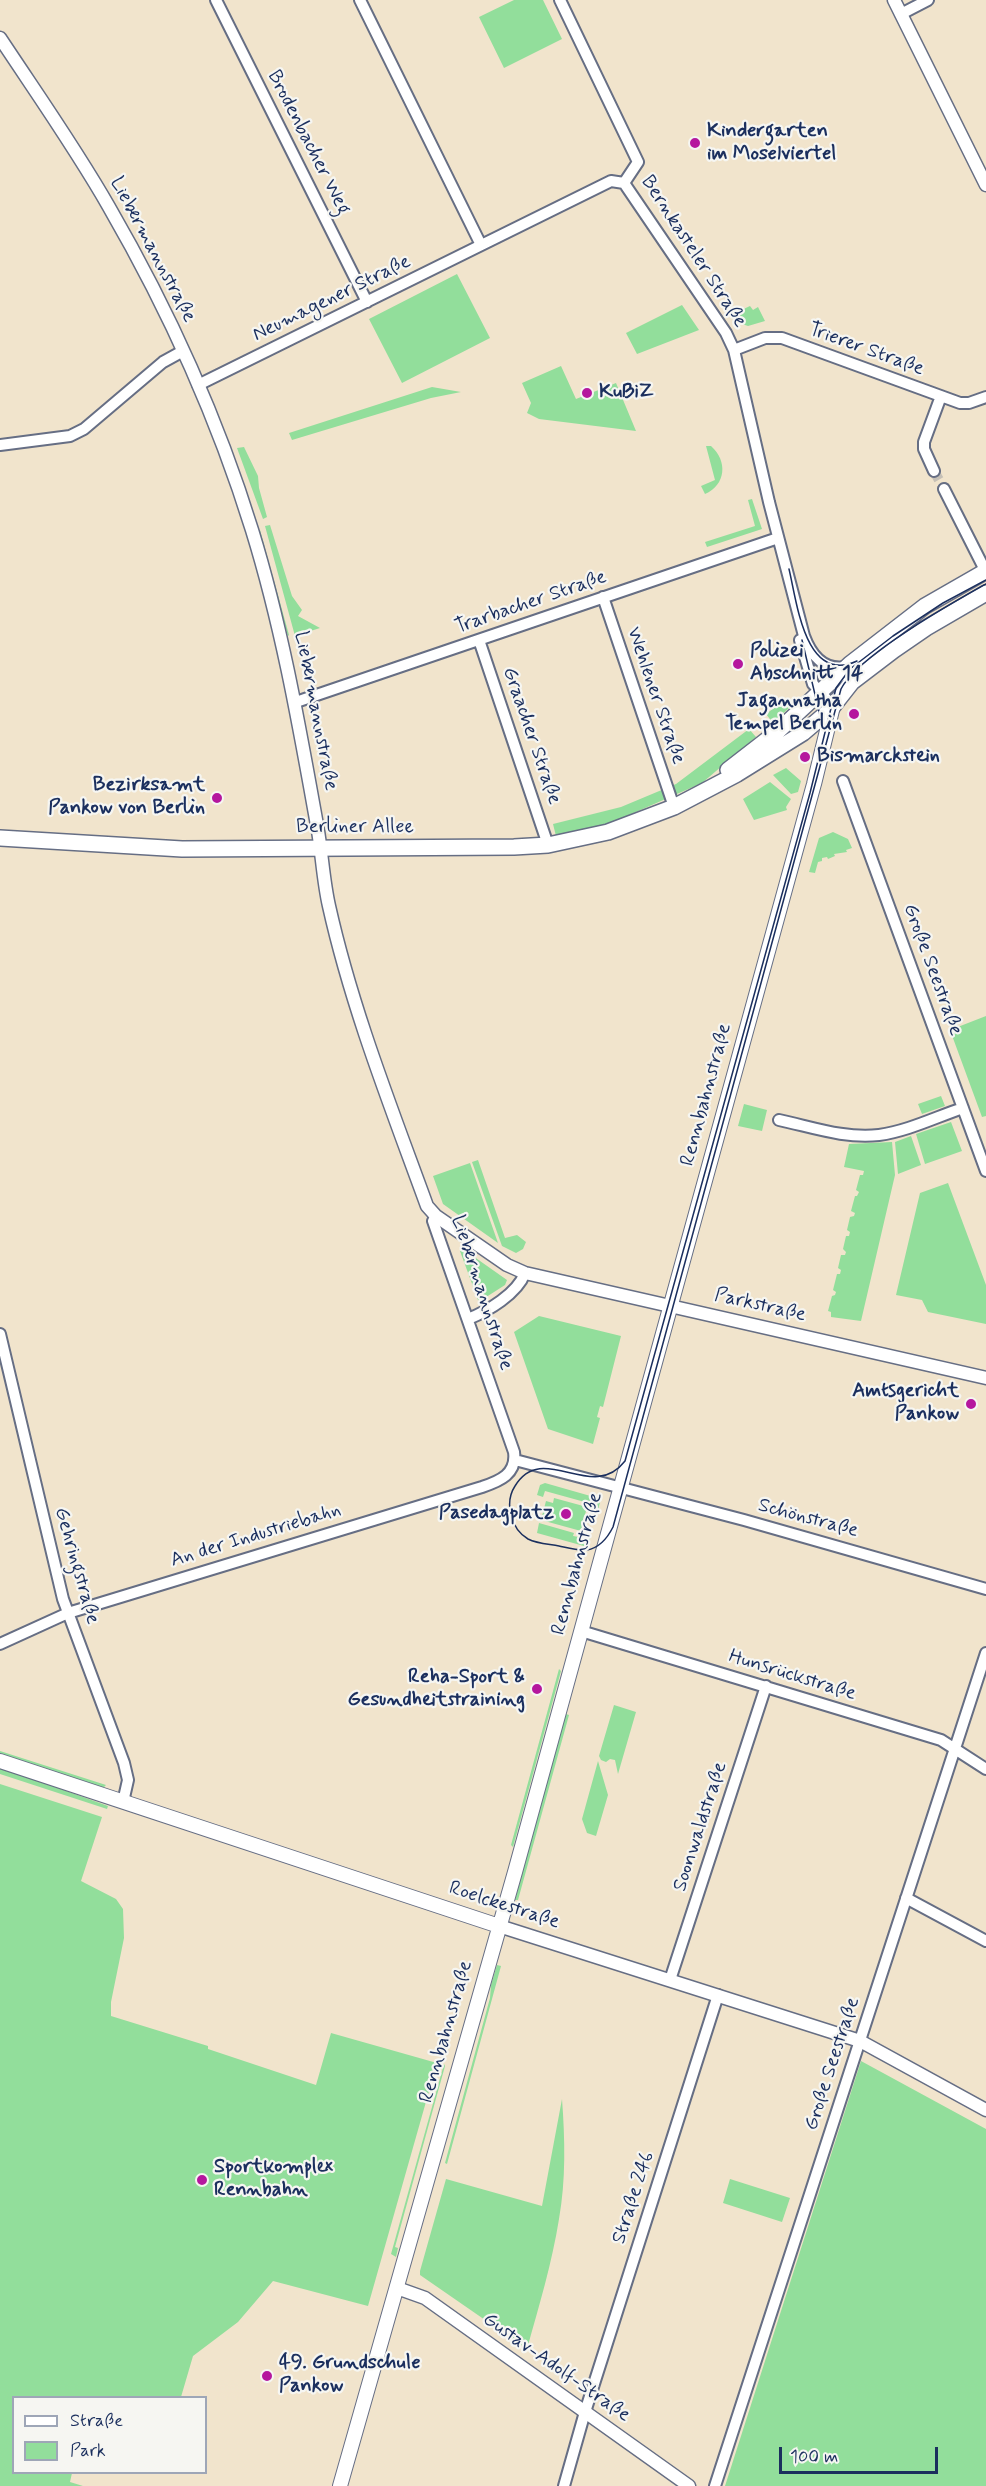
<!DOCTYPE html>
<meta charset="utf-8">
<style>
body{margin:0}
#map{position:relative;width:986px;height:2486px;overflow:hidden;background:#f1e4cc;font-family:Mynerve,sans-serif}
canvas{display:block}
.legend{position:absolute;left:12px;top:2396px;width:195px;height:78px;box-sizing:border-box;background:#f6f6f2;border:2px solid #9ea6b7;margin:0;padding:8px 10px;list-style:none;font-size:18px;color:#1b2f5e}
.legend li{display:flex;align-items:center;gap:12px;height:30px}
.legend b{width:30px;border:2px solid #9ea6b7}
.scale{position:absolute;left:779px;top:2447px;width:159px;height:27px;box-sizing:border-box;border:3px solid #1b2f5e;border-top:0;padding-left:8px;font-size:18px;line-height:21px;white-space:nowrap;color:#1b2f5e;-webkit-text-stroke:4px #f6f6f2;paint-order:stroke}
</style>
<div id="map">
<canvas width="986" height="2486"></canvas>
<ul class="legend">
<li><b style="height:8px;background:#fff"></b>Straße</li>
<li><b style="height:16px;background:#92de9b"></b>Park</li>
</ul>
<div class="scale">100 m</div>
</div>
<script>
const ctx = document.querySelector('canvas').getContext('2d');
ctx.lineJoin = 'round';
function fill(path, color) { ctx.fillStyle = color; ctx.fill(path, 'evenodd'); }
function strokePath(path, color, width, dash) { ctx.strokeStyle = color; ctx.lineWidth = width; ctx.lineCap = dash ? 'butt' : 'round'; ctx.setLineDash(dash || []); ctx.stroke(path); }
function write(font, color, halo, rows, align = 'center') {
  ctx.font = font + ' Mynerve,sans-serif'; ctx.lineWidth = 4.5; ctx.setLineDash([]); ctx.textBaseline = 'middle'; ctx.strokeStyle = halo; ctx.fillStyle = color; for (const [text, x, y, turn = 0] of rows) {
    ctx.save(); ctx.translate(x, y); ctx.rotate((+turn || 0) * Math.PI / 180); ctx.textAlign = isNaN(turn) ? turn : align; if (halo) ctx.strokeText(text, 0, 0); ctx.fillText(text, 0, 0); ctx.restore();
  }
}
fill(new Path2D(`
 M514 0H543L562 39 504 68 479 17Z
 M457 274 490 338 402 383 369 319Z
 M682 305 699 330 637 354 626 333Z
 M750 306 753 310 758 307 765 321 748 326 739 323 735 313Z
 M561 366 576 399 616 383 636 431 539 419 527 413 531 403 522 383Z
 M432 387 461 392 431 398 292 440 289 433Z
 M706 446H711C728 461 726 485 705 494L701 486 715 480Z
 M244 447 258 476 259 488 267 517 263 519 237 448Z
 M752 499 762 529 707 547 705 542 755 526 748 500Z
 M270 525 292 596 302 610 298 616 320 628 295 636 265 526Z
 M260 530 289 635 288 636 258 531Z
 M786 699 791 706 773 723 766 714Z
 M749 729 756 737 702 783 604 826 556 836 553 824 621 807 676 784Z
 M786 768 801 781 798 792 791 794 773 775Z
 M770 782 791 799 786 807 787 810 754 820 743 799Z
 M833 832 848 839 852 848 846 850 847 852 834 854 835 856 828 859 827 857 822 858V861L818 862 815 873 809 872 819 838Z
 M986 1016V1116L982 1117 950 1030Z
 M941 1096 945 1106 922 1114 918 1104Z
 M744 1104 767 1110 762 1131 738 1126Z
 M951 1122 962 1151 925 1164 916 1134Z
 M911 1136 921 1165 898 1174 895 1142Z
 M892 1142 895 1175 861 1321 831 1317V1312L828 1311 832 1296 835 1295 836 1292 833 1290 837 1274H840L841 1270 838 1268 841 1255H845L846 1252 843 1249 846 1236H849L850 1232 847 1230 850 1217 854 1216 855 1213 851 1211 855 1196H857L859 1192 856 1190 860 1175H863L864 1171 844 1167 849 1144Z
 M478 1160 505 1238 517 1235 526 1242 523 1249 516 1253 502 1246 472 1162Z
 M470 1163 498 1243 443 1204 433 1176Z
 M948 1183 986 1285V1324L928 1312 922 1300 896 1295 920 1193Z
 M463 1249 507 1280 505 1285 480 1301 478 1300 460 1251Z
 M539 1316 621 1336 603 1407 600 1406 597 1417 600 1418 593 1444 548 1429 514 1332Z
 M545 1483 601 1499 597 1513 591 1512 592 1504 545 1491 543 1497 537 1495 540 1485Z
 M554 1498 587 1507 581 1531 541 1520 546 1501 553 1503Z
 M539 1523 574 1533 573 1536 584 1538 585 1534 591 1536 588 1545 584 1546 537 1533Z
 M559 1669 561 1671 513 1847 511 1845Z
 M614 1705 636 1712 618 1774 615 1760 610 1759 606 1762 601 1760 599 1756Z
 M566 1714 569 1715 518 1900H515Z
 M0 1751 106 1785 103 1788 0 1754Z
 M598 1761 608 1795 596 1836 587 1833 582 1819Z
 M0 1767 108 1806 107 1809 0 1774Z
 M0 1784 102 1817 81 1881 116 1899 123 1909 124 1938 111 2002V2016L208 2046V2049L316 2085 331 2033 437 2063 368 2306 273 2281 238 2322 193 2356 181 2397 14 2398V2472L72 2473 70 2482 83 2486H0Z
 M497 1965 501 1966 447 2164 445 2163 490 1998 491 1985Z
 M861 2061 986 2129V2486H725Z
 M444 2064 445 2066 395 2247 398 2248 396 2257 391 2254Z
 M562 2099C565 2139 566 2180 559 2219 552 2263 539 2306 527 2349L420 2275V2271L446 2179 542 2206Z
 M730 2179 790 2198 782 2222 723 2203Z`), '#92de9b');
strokePath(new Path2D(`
 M934 471 944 489`), '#c6c0b6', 10, [10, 5]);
const minor = new Path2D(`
 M216 0 367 302
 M360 0 481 245
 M560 0 638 162 624 183
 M901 14 928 0
 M624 183 726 333 734 350 769 502 804 636C811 655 824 671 846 667
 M734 350 765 338H782L960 403H969L986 397
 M198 385 611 181 624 183
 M0 445 70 436 84 429 163 362 183 351
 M934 471 924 449V442L941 396
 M944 489 986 572
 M603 597 674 807
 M479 640 548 845
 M800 640 813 684 833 706
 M296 702 778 538
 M843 781 986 1171
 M779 1120C812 1127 845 1139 879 1135 908 1131 936 1117 963 1108
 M468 1319C488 1311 517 1294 525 1273
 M0 1334 63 1599 124 1763 128 1780 123 1802
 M515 1460 744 1520 986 1589
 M581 1631 941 1740 986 1769
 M0 1644 68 1613 482 1487C500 1481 517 1474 514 1452L433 1221 436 1216
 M906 1898 986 1941
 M670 1980 766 1686
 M564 2486 585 2412 718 1995
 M715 2486 986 1653`);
const tertiary = new Path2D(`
 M894 0 986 185
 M0 38C37 94 76 149 109 207 168 309 217 417 252 530 282 627 299 725 317 825 322 852 323 880 329 906 352 1009 391 1107 427 1206L436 1216 507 1265 525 1273 986 1378
 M499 1926 860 2041 986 2110
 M397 2288 425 2298 689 2486`);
const secondary = new Path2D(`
 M0 1761 499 1926
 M340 2486 515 1872 814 784 833 706`);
const primary = new Path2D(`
 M728 770 777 732 850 664 925 606 986 571
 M0 838 182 849 514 847 548 845 608 832 674 807 737 774 803 733 830 710 852 682 894 650 926 628 986 593`);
strokePath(minor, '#666e84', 14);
strokePath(tertiary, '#666e84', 15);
strokePath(secondary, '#666e84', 16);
strokePath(primary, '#666e84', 18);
strokePath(minor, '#fff', 10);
strokePath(tertiary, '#fff', 12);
strokePath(secondary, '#fff', 14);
strokePath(primary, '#fff', 15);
strokePath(new Path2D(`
 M789 569C797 602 805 685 857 661
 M986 580 943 603 893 636 850 669 836 688 810 793 625 1461C592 1504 543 1440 515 1486 504 1503 511 1529 528 1539 538 1544 549 1544 559 1546 568 1548 578 1551 587 1550 599 1548 608 1537 613 1527L841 689C859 655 950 604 986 584
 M802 640 823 728`), '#1b2f5e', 1.5);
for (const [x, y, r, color] of [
 [695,143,6,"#b5179e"],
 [587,393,6,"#b5179e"],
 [738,664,6,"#b5179e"],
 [854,714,6,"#b5179e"],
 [805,757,6,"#b5179e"],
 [217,798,6,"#b5179e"],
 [971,1404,6,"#b5179e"],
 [566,1514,6,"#b5179e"],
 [537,1689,6,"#b5179e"],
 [202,2180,6,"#b5179e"],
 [267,2376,6,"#b5179e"]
]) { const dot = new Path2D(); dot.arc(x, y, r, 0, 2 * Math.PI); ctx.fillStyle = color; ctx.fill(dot); strokePath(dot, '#f6f6f2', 2); }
write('bold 20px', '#1b2f5e', '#f6f6f2', [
 ["Kindergarten",707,132],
 ["im Moselviertel",707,155],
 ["KuBiZ",599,393],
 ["Polizei",750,652],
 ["Abschnitt 14",750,675],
 ["Jagannatha",842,702,"right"],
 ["Tempel Berlin",842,725,"right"],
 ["Bismarckstein",817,757],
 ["Bezirksamt",205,786,"right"],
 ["Pankow von Berlin",205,809,"right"],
 ["Amtsgericht",959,1392,"right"],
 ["Pankow",959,1415,"right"],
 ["Pasedagplatz",554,1514,"right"],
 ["Reha-Sport &",525,1678,"right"],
 ["Gesundheitstraining",525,1701,"right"],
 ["Sportkomplex",214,2168],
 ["Rennbahn",214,2191],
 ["49. Grundschule",279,2364],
 ["Pankow",279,2387]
], 'left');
write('20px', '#1b2f5e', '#f6f6f2', [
 ["Brodenbacher Weg",308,143,63],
 ["Liebermannstraße",152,250,62],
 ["Bernkasteler Straße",693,252,57],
 ["Neumagener Straße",332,299,-26],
 ["Trierer Straße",866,350,20],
 ["Trarbacher Straße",531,603,-19],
 ["Wehlener Straße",655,696,71],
 ["Liebermannstraße",315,711,79],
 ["Graacher Straße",531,736,71],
 ["Berliner Allee",355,828],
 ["Große Seestraße",932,970,70],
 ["Rennbahnstraße",707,1095,-75],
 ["Liebermannstraße",481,1293,72],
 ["Parkstraße",760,1306,13],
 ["Schönstraße",808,1519,15],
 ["An der Industriebahn",256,1536,-17],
 ["Rennbahnstraße",578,1564,-75],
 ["Gehringstraße",76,1566,74],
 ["Hunsrückstraße",792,1676,17],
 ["Soonwaldstraße",701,1827,-72],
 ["Roelckestraße",504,1906,18],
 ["Rennbahnstraße",447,2032,-74],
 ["Große Seestraße",833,2064,-72],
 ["Straße 246",634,2198,-72],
 ["Gustav-Adolf-Straße",556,2368,35]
]);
</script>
